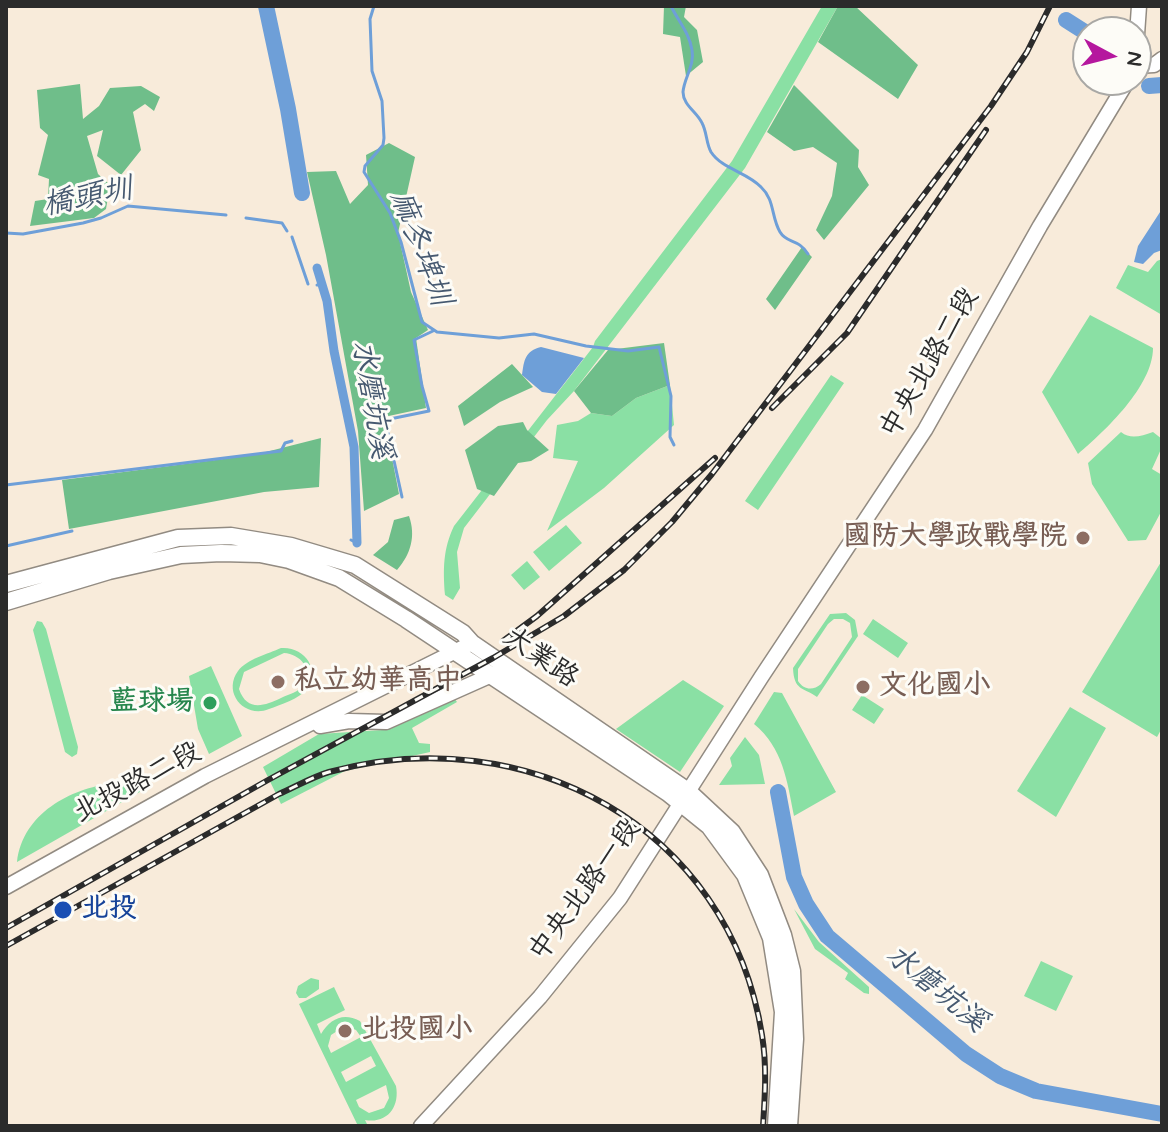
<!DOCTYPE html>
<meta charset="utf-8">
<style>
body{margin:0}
#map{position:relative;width:1168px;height:1132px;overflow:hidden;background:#f8ebda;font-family:Mynerve,sans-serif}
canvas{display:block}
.frame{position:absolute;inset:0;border:8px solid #2b2b2b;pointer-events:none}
.north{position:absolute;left:1072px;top:16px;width:80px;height:80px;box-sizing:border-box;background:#fdfcf7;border:2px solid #a9a8a5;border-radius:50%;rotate:97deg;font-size:22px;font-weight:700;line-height:32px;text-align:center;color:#2b2b2b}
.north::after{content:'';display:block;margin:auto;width:28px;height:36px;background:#b5179e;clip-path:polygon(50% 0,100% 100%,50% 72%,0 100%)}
</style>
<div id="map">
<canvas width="1168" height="1132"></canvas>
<div class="frame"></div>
<div class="north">N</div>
</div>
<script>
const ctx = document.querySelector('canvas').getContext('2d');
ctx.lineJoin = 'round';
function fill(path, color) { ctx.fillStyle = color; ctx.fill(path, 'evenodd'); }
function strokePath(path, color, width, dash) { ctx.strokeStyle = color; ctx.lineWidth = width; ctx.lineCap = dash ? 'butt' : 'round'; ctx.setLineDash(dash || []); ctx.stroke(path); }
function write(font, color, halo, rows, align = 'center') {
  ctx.font = font + ' Mynerve,"LXGW WenKai TC",sans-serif'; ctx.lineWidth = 6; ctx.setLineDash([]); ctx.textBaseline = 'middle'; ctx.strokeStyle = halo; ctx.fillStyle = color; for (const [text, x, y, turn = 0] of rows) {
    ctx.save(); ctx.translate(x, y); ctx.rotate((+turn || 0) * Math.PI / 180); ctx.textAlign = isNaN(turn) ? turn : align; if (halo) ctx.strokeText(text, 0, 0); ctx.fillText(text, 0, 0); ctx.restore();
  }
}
fill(new Path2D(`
 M822 6H838L745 168 574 391 547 420 464 528 457 552 460 588 453 600 445 595C443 569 443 549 454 526L593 347 595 341 732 161Z
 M1162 259V315L1116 288 1128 265 1148 272 1157 261Z
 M1090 315 1153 348C1153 386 1105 431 1078 454L1042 392Z
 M831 375 844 383 758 510 745 501Z
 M670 385 674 425 604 488 547 531 578 461 553 458 557 425 578 421 591 413 612 416 636 398Z
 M1121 432C1131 440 1141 436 1153 432L1162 439V447L1152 469 1162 475V510L1146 540 1128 541 1092 484 1088 463Z
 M566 525 582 543 549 571 533 552Z
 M527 561 540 577 524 590 511 575Z
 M1161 562 1162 728 1157 737 1082 692Z
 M846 613 855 620 858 636 817 697C803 687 794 691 793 668L830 614ZM834 619H843L850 623 852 637 821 684C813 691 804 690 798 681V669L828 624Z
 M873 619 908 643 898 658 863 634Z
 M37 621 42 622 46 629 78 747 77 754 72 757 65 752 33 630Z
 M281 648C304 646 321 669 307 689 299 699 280 705 269 709 245 719 222 693 238 671 247 659 268 654 281 648ZM284 653C300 654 314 669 303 685 299 692 289 694 281 698 264 706 247 712 239 689L244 672Z
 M211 666 242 736 209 754 198 729 189 676Z
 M683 680 724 706 680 772 616 729Z
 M774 692 782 693 836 792 794 816C787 780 783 748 754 724Z
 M862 695 884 709 874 724 852 710Z
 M447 698H454L457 702 412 728 419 743 430 744V752L345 771 281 804 263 767 319 734 382 730Z
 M1070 707 1106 728 1056 817 1017 791Z
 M745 737 759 755 765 784 719 785 732 766 730 758Z
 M113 783 145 789 17 862C23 813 70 789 113 783Z
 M794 909 819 942 869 987V994L864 993 845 979 848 973 815 949Z
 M1041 961 1073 976 1056 1011 1024 996Z
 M311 978 319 980V989L306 998H299L296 993 298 986Z
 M334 987 345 1010 317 1024 321 1034C330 1019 343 1012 360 1021L396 1086C400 1107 387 1124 365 1120L368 1126H358L299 1004ZM345 1026 356 1030 361 1037 331 1053 328 1046 331 1035ZM371 1056 376 1066 346 1082 341 1072ZM386 1085 389 1098 384 1108 369 1113 359 1107 356 1100Z`), '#8ae0a4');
fill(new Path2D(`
 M664 6H686L684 17 697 30 703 62 686 76 680 37 663 34Z
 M838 6H855L918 65 898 99 818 42Z
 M80 84 83 119 99 106 110 88 141 86 160 97 154 111 145 104 133 112 141 150 121 175 97 156 103 130 87 136 98 174 110 185 106 209 94 218 30 226 35 201 48 199 49 179 38 175 48 135 40 128 37 90Z
 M794 85 859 150 858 167 869 185 824 240 816 230 832 196 837 163 813 147 794 151 767 132Z
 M389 143 415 157 398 233 411 292 428 330 416 338 426 408 384 417 399 494 364 511 358 431 326 255 307 172 336 171 350 204 368 185 366 155Z
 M802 247 812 257 775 310 766 299Z
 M664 343 670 385 636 398 612 416 591 413 574 391 608 350Z
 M512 364 533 387 500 402 464 426 458 406Z
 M523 422 527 430 549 450 531 461 518 463 494 496 477 489 465 450 498 426Z
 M321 438 319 487 264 492 69 529 62 480 254 455Z
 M409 516C416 536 411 554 397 570L373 555 388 542 394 520Z`), '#6fbe8a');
fill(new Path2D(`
 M1162 209V250L1154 253 1143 264 1134 262 1138 246Z
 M541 347 584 358 556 394 542 392 522 375C524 360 525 351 541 347Z`), '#6e9fd8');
strokePath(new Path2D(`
 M374 6 370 19 372 71 382 101 384 138 383 145 365 166 364 172 390 213 401 242 422 322 437 332 499 338 534 334 586 346 628 351 659 347 671 396 670 437 674 445
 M671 6C678 21 689 32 692 50 695 65 684 78 683 92 683 105 697 112 702 123 707 132 706 143 711 152 722 169 747 172 761 187 775 200 771 217 780 232 787 244 798 238 808 254
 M246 218 282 223 287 231
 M6 233 23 234 83 223 101 218 128 206 226 215
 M292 237 308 284
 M317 285H322
 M6 485 281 451 285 443 292 441
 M402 497 385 420 429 411 422 386 414 340 433 331
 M351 540 357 543
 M6 546 72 531`), '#6e9fd8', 3);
strokePath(new Path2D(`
 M317 268 327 301 334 351 354 447 357 543`), '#6e9fd8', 9);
strokePath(new Path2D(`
 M266 6 288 109 302 193
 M1066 20 1088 34
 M1149 86 1162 85
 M778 792 794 877 806 904 827 936 966 1054 1000 1076 1036 1091 1162 1114`), '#6e9fd8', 16);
const minor = new Path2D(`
 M1136 49 1139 6
 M1136 66 1154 65 1162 59
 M320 726 349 721 386 722 496 673
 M6 887 205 776 472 643
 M421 1126 540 997 620 898 762 676 925 430 1040 226 1128 80`);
const major = new Path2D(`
 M6 584 178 538 231 536 291 546 355 565 463 633 472 643 688 791 732 832 760 875 783 935 792 971 795 1039 789 1126
 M6 602 109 571 181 555 221 553 260 554 289 560 339 578 406 619 668 793 709 826 745 875 771 938 783 1012 776 1126`);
strokePath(minor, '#928b82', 17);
strokePath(major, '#928b82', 19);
strokePath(minor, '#fff', 14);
strokePath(major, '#fff', 16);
const rail = new Path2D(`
 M772 408 847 333 986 130
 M503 641 537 616 715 458
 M6 928 268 780 493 658 564 616 624 570 672 522 712 474 991 106 1027 52 1050 6
 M6 946 279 794C295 787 312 777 329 772 525 718 729 826 762 1035 767 1066 765 1095 763 1126`);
strokePath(rail, '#2b2b2b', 6);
strokePath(rail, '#fdfcf7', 3, [9]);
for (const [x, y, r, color] of [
 [1083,538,8,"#8d6e63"],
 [278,682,8,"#8d6e63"],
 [863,687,8,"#8d6e63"],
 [210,703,8,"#2e9e5b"],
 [63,910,10,"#1a4fb4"],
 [345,1031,8,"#8d6e63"]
]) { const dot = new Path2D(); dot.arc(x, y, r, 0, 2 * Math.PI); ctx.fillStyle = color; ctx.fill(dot); strokePath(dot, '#fdfcf7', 3); }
write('28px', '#2b2b2b', '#fdfcf7', [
 ["中央北路二段",931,364,-60],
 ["大業路",540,659,35],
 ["北投路二段",138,784,-28],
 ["中央北路一段",586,891,-54]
]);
write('bold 28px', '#785e54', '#fdfcf7', [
 ["國防大學政戰學院",1067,538,"right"],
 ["私立幼華高中",294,682],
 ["文化國小",879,687],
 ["北投國小",361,1031]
], 'left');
write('bold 28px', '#27864d', '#fdfcf7', [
 ["藍球場",194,703]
], 'right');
write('bold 28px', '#164399', '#fdfcf7', [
 ["北投",81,910]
], 'left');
write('italic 30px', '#465970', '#fdfcf7', [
 ["橋頭圳",88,199,-11],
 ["麻冬埤圳",419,249,69],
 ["水磨坑溪",370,400,80],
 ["水磨坑溪",935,990,39]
]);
</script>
